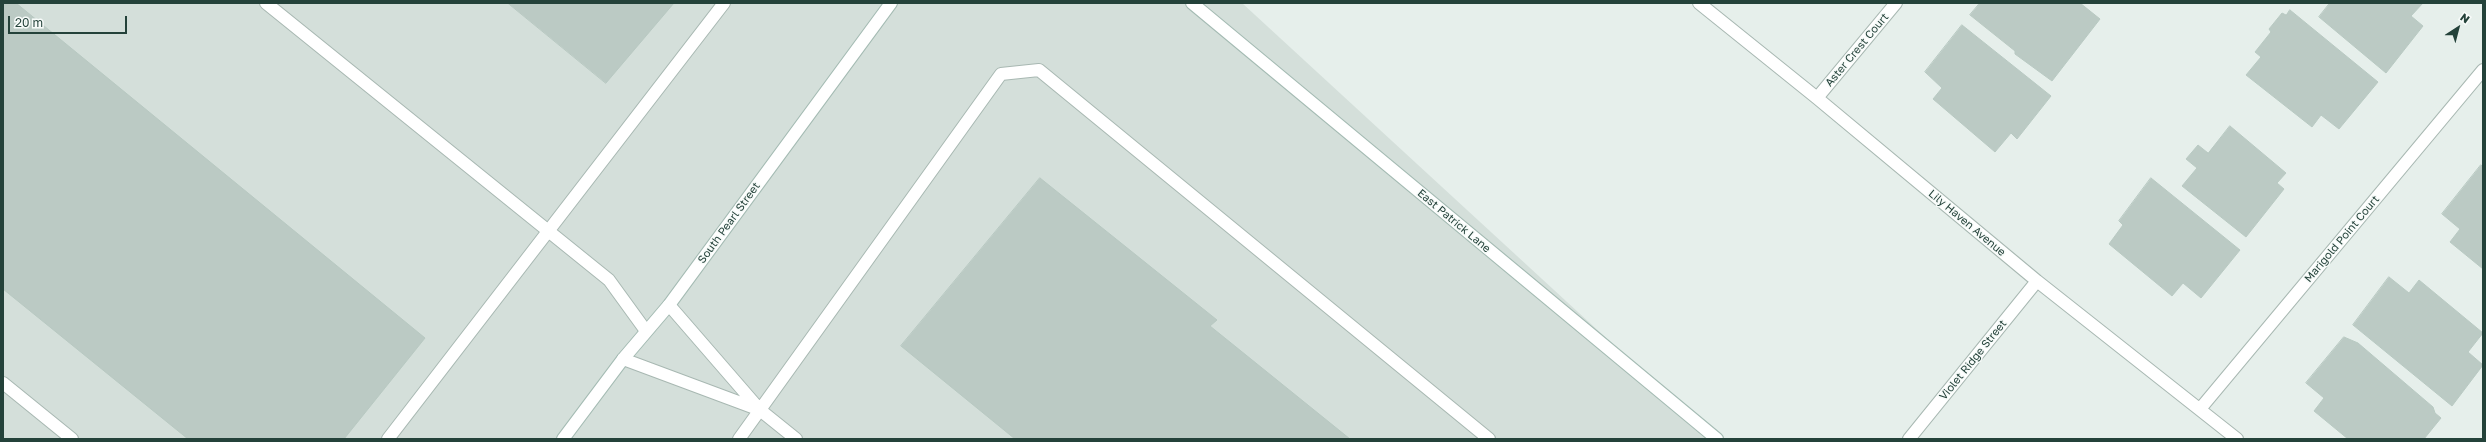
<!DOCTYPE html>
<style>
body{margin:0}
#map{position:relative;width:2486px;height:442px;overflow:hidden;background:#e6efeb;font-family:"Golos Text",sans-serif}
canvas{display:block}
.frame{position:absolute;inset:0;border:4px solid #24423a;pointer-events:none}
.north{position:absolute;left:2438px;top:8px;width:40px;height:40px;-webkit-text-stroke:3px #f7fbf9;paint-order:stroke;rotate:36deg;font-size:11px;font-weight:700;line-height:16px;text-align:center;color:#24423a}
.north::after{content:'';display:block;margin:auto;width:14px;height:18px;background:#24423a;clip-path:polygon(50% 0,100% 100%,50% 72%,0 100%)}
.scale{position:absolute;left:8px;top:16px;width:119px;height:18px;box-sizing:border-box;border:2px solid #24423a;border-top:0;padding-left:5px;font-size:12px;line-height:14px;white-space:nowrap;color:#24423a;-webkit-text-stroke:3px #f7fbf9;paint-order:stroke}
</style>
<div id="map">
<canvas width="2486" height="442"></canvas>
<div class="frame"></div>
<div class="north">N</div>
<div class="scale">20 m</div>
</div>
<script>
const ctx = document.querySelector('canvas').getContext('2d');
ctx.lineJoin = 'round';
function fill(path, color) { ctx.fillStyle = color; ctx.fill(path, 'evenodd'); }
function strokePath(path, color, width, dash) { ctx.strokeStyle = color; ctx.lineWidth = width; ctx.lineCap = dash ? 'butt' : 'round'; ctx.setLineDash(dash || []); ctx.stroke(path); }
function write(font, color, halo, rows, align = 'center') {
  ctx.font = font + ' "Golos Text",sans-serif'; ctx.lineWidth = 3; ctx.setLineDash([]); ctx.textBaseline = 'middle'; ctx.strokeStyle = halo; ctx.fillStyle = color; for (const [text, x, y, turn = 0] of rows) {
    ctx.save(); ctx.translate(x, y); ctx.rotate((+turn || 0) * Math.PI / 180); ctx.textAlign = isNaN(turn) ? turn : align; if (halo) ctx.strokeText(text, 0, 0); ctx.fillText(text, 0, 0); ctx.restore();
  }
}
fill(new Path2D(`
 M3 3H1242L1716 439H3Z`), '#d4dfda');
const building = new Path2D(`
 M3 3H16L425 338 344 439H188L3 289Z
 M508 3H674L606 83Z
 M1980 3H2080L2100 19 2052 81 2015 54V51L1970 15Z
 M2330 3H2423L2411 16 2423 26 2386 73 2319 17Z
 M2290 10 2378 82 2339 129 2321 115 2312 127 2246 75 2261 57 2255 52 2271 32 2269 29 2282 13 2286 15Z
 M1962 25 2051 96 2017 139 2011 133 1995 152 1933 99 1942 88 1925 72Z
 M2230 126 2286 173 2277 183 2284 189 2246 237 2182 186 2197 168 2186 159 2198 145 2208 153Z
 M2481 165 2483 167V269L2450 242 2460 229 2442 214Z
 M1040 178 1217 320 1210 326 1350 439H1015L901 346Z
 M2151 178 2240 250 2201 298 2183 283 2172 296 2109 244 2123 225 2119 221Z
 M2389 277 2409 293 2419 280 2483 333 2468 352 2483 365 2452 406 2353 325Z
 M2344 337 2358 343 2433 407 2435 413 2441 418 2424 439H2348L2314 411 2324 398 2306 383Z`);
fill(building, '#bbcac4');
strokePath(building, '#b8c9c2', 1);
const lane = new Path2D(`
 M266 3 609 280 646 331
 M623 359 760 410 669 305
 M3 383 72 439
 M760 410 796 439
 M388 439 724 3
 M739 439 1001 74 1039 70 1489 439`);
const street = new Path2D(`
 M1699 3 1817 98 2037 281 2237 439
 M1817 98 1896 3
 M2200 409 2483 70
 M1909 439 2037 281`);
const secondary = new Path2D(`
 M1192 3 1717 439
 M563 439 623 359 669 305 891 3`);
strokePath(lane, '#a8b8b2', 14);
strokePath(street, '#a8b8b2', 14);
strokePath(secondary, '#a4bbb3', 14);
strokePath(lane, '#fff', 12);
strokePath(street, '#fff', 12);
strokePath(secondary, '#fff', 12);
write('11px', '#24423a', '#f7fbf9', [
 ["Aster Crest Court",1857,50,-50],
 ["East Patrick Lane",1454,221,40],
 ["South Pearl Street",729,223,-54],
 ["Lily Haven Avenue",1967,223,40],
 ["Marigold Point Court",2342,239,-50],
 ["Violet Ridge Street",1973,360,-51]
]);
</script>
